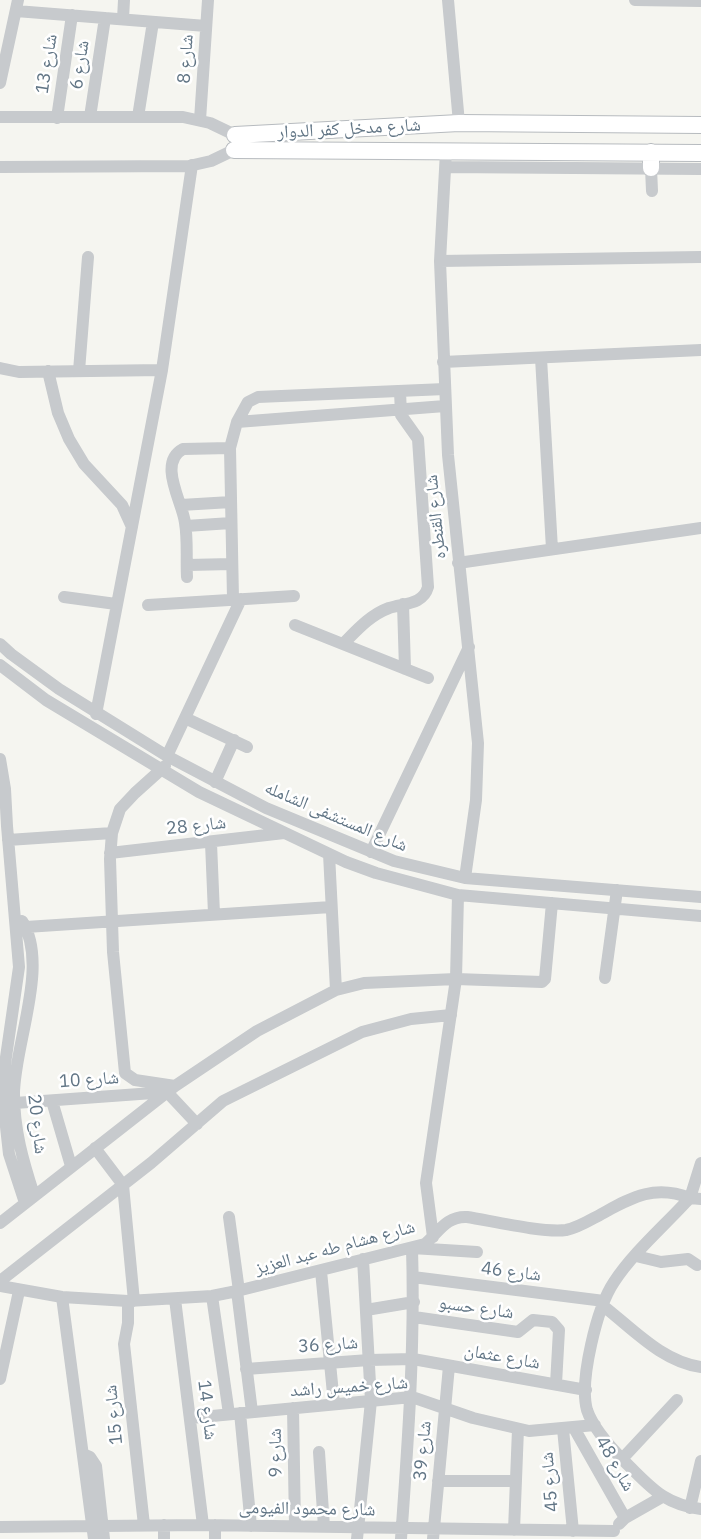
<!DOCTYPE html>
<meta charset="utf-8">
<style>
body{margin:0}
canvas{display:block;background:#f5f5f0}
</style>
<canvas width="701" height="1539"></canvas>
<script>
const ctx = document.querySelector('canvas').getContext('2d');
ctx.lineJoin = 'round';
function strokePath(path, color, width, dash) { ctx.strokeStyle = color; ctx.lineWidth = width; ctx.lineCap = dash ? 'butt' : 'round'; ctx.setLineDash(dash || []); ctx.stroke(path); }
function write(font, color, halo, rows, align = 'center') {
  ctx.font = font + ' "IBM Plex Sans","Noto Naskh Arabic",sans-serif'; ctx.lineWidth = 5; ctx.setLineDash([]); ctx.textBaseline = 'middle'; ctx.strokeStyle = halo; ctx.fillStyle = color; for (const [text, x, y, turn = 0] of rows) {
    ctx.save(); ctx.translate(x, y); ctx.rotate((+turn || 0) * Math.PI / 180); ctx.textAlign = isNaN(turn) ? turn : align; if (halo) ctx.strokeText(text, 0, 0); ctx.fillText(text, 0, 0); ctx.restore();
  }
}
const major = new Path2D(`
 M235 135 459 123 701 125
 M234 150 701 153
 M651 168V152`);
strokePath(major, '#b7bbbf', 18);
strokePath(new Path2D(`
 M448 0 459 123
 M635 0 701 1
 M16 11 206 26
 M123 19 124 0
 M0 83 18 0
 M0 117H183L210 123 235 135
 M90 117 105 18
 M138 117 153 22
 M57 118 72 15
 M200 120 208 0
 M446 151 440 261 448 455 478 743 476 800 465 878
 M0 167 189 166 211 161 234 150
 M446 167 701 169
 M651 168 652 191
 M440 261 701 257
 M541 358 552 549
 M443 362 701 350
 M0 368 19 372 162 370
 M48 371 58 413 69 439 84 464 122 505 132 527
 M79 371 88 257
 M237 422 445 406
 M181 505 231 502
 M186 526 231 523
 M458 563 701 528
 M187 565 232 564
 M187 577C186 560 188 541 185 523 183 503 157 463 183 449L230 448
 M64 597 116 604
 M233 599 230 448 237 422 248 402 258 397 445 389
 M403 604 405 669
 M148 605 294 596
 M295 625 428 678
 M0 644 11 654 59 689 167 756 266 808 394 861 465 878 701 897
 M343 644C357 630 370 615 389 608 404 603 423 605 428 587L418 439 401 415 400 391
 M0 665 46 700 199 792 346 862 376 873 458 895 701 916
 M96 714 162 370 192 165
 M185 718 247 747
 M167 756 241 599
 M0 759 5 789 7 826 19 967 5 1064 4 1109 9 1154 25 1203
 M165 766 135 793 120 809 112 833 110 859 113 952 125 1073 135 1080 175 1086
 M215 782 234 740
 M8 840 112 833
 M211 843 214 914
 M371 852 469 647
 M110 853 284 833
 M329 854 336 990
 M22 921C50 965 14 1045 14 1094 14 1130 23 1161 34 1195
 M26 927 331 907
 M605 978 617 890
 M52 1101 71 1166
 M15 1103 167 1092 197 1124
 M95 1148 123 1185 134 1301
 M701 1199 690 1198 686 1202C662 1228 633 1253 614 1282 597 1307 579 1381 587 1410 593 1428 612 1449 625 1462 651 1487 663 1504 701 1509
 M229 1217 239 1291
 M0 1223 175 1086 257 1031 336 990 364 983 456 979 542 982 545 979 552 903
 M433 1237 426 1183 456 979 458 895
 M636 1256 661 1262 688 1259 697 1265
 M321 1271 334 1404
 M413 1277 604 1301
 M0 1281 151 1163 223 1101 362 1032 411 1019 451 1015
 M0 1286 62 1297 128 1301 212 1296 237 1291 425 1244C439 1232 446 1216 467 1217 492 1221 543 1233 566 1230 576 1228 585 1223 594 1218 628 1200 651 1183 690 1198L701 1163
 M237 1291 252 1412
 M212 1296 229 1414
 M62 1297 94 1539
 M175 1299 203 1525
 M128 1301V1323L124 1344 144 1525
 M602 1305C632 1328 662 1362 701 1367
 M366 1310 414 1302
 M414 1317 518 1332 533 1320 552 1322 559 1330 556 1384
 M246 1369 369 1360 413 1359 586 1390
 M0 1379 19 1291
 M293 1408 295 1526
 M240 1413 251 1526
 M191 1418 412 1397 473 1418 529 1431 595 1425
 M574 1428 625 1518
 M563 1429 573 1531
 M319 1452 324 1527
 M83 1454 90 1457 96 1466 104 1539
 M622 1459 677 1400
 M438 1481H516
 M690 1508 701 1461
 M619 1524 625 1518 662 1497
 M164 1525V1539
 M0 1527 203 1525 614 1531
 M514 1530 518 1429
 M215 1539V1525
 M357 1539 371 1401 363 1259
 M401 1539C408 1442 415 1346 412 1248L477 1252
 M433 1539 449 1366`), '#c7cacd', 12);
strokePath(major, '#fff', 16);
write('18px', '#617585', '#fff', [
 ["شارع 8",186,59,-86],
 ["شارع 13",47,64,-81],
 ["شارع 6",80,65,-82],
 ["شارع مدخل كفر الدوار",349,129,-3],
 ["شارع القنطره",436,517,-96],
 ["شارع المستشفى الشامله",336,817,23],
 ["شارع 28",196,826,-6],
 ["شارع 10",89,1080,-4],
 ["شارع 20",37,1124,83],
 ["شارع هشام طه عبد العزيز",335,1248,-15],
 ["شارع 46",511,1272,7],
 ["شارع حسبو",476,1308,8],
 ["شارع 36",328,1345,-4],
 ["شارع عثمان",502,1357,10],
 ["شارع خميس راشد",349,1387,-4],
 ["شارع 14",207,1410,83],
 ["شارع 15",114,1415,-96],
 ["شارع 39",423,1451,-85],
 ["شارع 9",276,1453,-91],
 ["شارع 48",615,1464,60],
 ["شارع 45",550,1482,-95],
 ["شارع محمود الفيومى",307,1509,1]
]);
</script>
